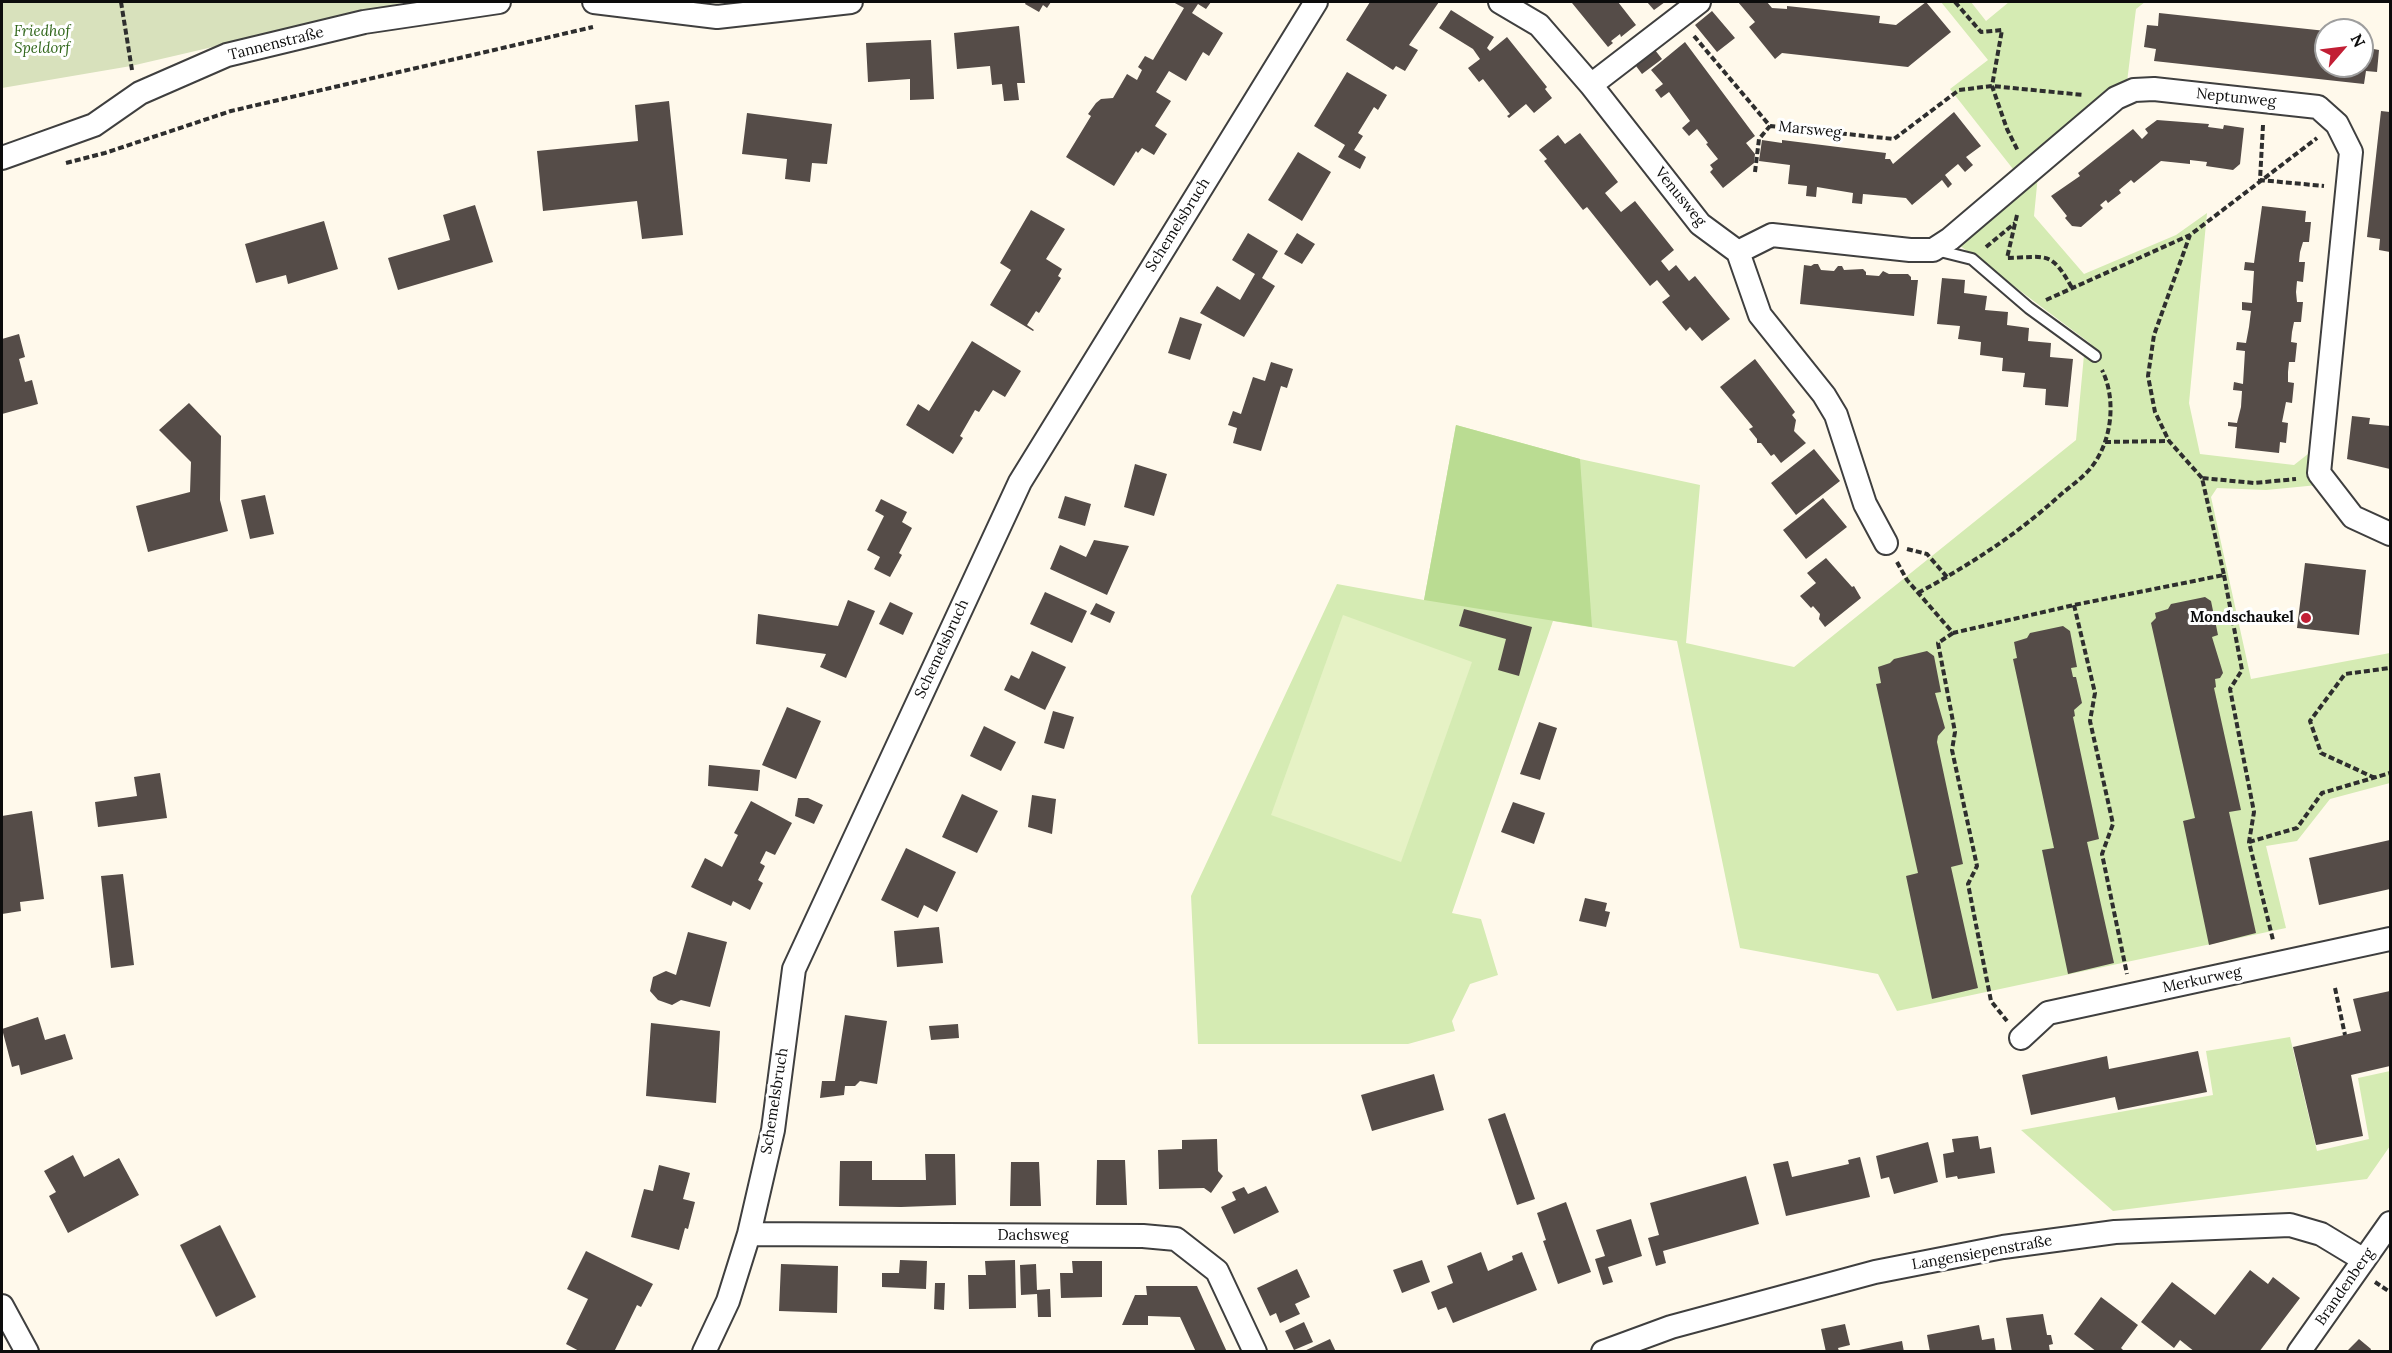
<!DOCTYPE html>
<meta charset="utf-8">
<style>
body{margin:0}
#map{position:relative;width:2392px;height:1353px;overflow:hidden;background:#fff9eb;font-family:Lora,serif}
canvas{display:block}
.frame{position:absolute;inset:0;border:3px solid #0c0c0c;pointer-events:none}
.north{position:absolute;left:2314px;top:18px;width:60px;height:60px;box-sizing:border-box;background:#fff;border:2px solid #9e9e9e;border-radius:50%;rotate:62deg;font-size:16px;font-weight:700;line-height:24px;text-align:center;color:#0c0c0c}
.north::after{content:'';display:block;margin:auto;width:21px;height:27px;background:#c21e34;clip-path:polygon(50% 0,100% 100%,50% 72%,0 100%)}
</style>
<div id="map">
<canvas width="2392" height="1353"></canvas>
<div class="frame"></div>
<div class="north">N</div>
</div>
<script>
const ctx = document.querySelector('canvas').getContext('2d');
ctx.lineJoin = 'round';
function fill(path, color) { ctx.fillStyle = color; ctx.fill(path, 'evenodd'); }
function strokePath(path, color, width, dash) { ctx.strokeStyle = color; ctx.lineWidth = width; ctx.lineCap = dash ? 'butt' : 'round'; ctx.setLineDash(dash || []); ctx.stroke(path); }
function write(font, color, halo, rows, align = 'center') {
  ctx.font = font + ' Lora,serif'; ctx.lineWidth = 6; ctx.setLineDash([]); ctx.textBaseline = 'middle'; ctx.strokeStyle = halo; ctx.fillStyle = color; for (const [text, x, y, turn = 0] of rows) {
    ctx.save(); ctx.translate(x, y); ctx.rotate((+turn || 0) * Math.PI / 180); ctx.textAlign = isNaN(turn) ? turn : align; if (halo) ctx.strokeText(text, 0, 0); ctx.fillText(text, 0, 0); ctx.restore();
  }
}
fill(new Path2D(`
 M1941 2H1971L1986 21 2009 2H2145L2136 9 2127 82 2111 88 2013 169 1950 89 1988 60Z
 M2038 175 2034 216 2084 274 2176 235 2207 213 2189 403 2200 454 2294 465 2308 454 2318 485 2266 490 2217 488 2211 497 2251 679 2390 653V783L2330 799 2297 841 2266 846 2286 928 1897 1011 1878 974 1740 948 1677 641 1553 621 1452 913 1481 919 1498 975 1470 984 1452 1021 1455 1031 1408 1044H1198L1191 896 1337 584 1424 600 1456 425 1580 459 1700 485 1686 643 1794 667 2076 440 2084 355 2091 344 1959 245Z
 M2290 1037 2317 1151 2369 1139 2358 1078 2390 1071V1146L2367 1179 2113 1211 2021 1130 2213 1095 2206 1051Z`), '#d5ebb3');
fill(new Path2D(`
 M1456 425 1580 459 1592 627 1424 600Z`), '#badc92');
fill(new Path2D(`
 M2 2H406L131 66 2 88Z`), '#d8e1bc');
fill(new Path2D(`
 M1343 615 1472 662 1401 862 1271 815Z`), '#e6f2c5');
fill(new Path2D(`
 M1026 2H1051L1047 8 1043 5 1039 12 1025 4Z
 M1173 2H1211L1206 9 1198 4 1192 13 1223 33 1209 56 1203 52 1186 81 1169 71 1156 92 1171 101 1155 126 1167 134 1154 155 1142 148 1138 153 1136 151 1114 186 1066 157 1091 116 1088 114 1096 103 1101 99 1113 98 1127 74 1137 80 1142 70 1138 67 1145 56 1153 60 1184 8Z
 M1370 2H1439L1409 45 1418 50 1405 71 1396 66 1393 70 1346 40Z
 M1574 2H1618L1636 25 1621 37 1620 34 1611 41 1613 43 1608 47 1572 3Z
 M1647 2H1665L1654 10Z
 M1738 2H1767L1772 8 1787 9V6L1880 16 1879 23 1896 25 1926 2 1951 32 1908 67 1782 53 1775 59 1749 27 1755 22Z
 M1451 10 1494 37 1487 48 1490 51 1507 37 1547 87 1545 89 1552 98 1534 113 1526 104 1509 118 1507 116 1510 114 1483 79 1479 82 1468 68 1480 59 1473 49 1439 28Z
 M1712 11 1735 38 1717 52 1695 25Z
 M2159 13 2326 31V66H2362V34L2370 35 2368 48 2379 50 2377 72 2366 71 2364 84 2154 61 2156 49 2144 47 2147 25 2158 26Z
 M1019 26 1025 83H1017L1019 100 1004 101 1002 84 992 85 990 66 957 69 954 33Z
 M931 40 934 99 910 100V79L868 82 866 43Z
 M1685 42 1755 136 1746 143 1755 154 1754 163 1723 188 1710 172 1713 169 1710 165 1718 159 1706 144 1708 143 1705 139 1697 129 1689 136 1682 128 1690 121 1669 92 1661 98 1655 90 1663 84 1651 70Z
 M1655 50 1662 59 1642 74 1636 66Z
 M1347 72 1387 95 1378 110 1374 107 1358 133 1363 136 1354 150 1366 157 1360 169 1338 157 1345 145 1314 126Z
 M669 101 683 235 642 239 637 201 543 211 537 151 638 141 635 105Z
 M2381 111 2390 112V252L2379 250 2380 239 2367 237Z
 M1954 112 1981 146 1966 157 1973 165 1965 172 1958 164 1945 175 1952 184 1948 188 1942 180 1912 205 1906 198 1863 194 1862 204 1852 203 1853 193 1817 187 1816 197 1806 196 1807 186 1788 184 1790 165 1759 161 1762 140 1782 143V140L1886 153 1885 159H1890L1893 164Z
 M747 113 832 124 827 164 812 163 810 182 785 179 787 159 742 154Z
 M2157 120 2209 124 2208 127 2223 129 2224 125 2244 128 2240 164 2233 170 2206 166 2207 162 2190 160V164L2161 161 2134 183 2131 180 2119 190 2121 193 2108 203 2106 200 2100 205 2103 208 2081 227 2072 226 2065 218 2067 216 2051 196 2080 176 2078 173 2133 129 2142 139 2148 133 2145 129Z
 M1580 133 1618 182 1605 193 1621 212 1635 201 1674 250 1661 261 1669 271 1676 265 1689 281 1695 276 1730 319 1702 341 1690 327 1686 331 1662 302 1670 296 1657 280 1650 286 1587 207 1583 210 1544 161 1547 159 1539 150 1558 135 1565 144Z
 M1298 152 1331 172 1302 221 1268 200Z
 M475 205 493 262 398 290 388 258 450 240 443 215Z
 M2262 206 2306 211 2305 222H2311L2309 242H2303L2300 252 2299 262H2305L2303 282 2297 281 2296 292 2297 302H2303L2301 322H2294L2292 332 2291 342 2297 343 2295 362H2289L2288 372V382L2294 383 2292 403 2286 402 2282 422 2288 423 2286 443 2280 442 2279 453 2235 448 2237 427 2228 426V422L2237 423 2241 407 2242 391 2233 390 2234 382 2243 384 2245 351 2236 350 2237 342 2246 343 2249 327 2251 311 2242 310V302L2252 303 2254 271 2244 270 2245 262 2254 263Z
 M1031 210 1065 229 1046 259 1062 269 1058 276 1061 278 1039 313 1036 311 1027 325 1034 330 1033 331 990 305 1011 270 1000 263Z
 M324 221 338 269 288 284 286 275 256 283 245 244Z
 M1248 233 1278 251 1262 278 1275 286 1244 337 1200 313 1217 286 1240 300 1255 274 1232 260Z
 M1297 233 1315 244 1302 264 1284 254Z
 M1814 264H1818L1821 270 1834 271 1838 266H1842L1844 270 1863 269 1866 272V275L1879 276 1883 271 1889 274H1908L1911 277V280H1918L1914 316 1800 304 1804 265 1811 266Z
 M1942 278 1965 280 1964 293 1987 296 1985 310 2008 312 2007 325 2029 328 2028 341 2051 343 2050 357 2073 359 2068 407 2045 405 2046 389 2023 387 2025 373 2002 371 2003 358 1980 355 1981 342 1958 339 1960 326 1937 324Z
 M1180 317 1202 324 1190 360 1168 353Z
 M19 334 25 357 19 359 25 382 32 380 38 404 2 414V339Z
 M972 341 1021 371 1005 397 993 390 979 412 975 410 960 436 963 438 953 454 906 425 918 404 929 411Z
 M1755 359 1795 412 1792 415 1796 420 1794 431 1806 443 1781 463 1774 454 1771 456 1761 443H1757V439L1749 429 1753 427 1720 387Z
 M1271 362 1293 369 1287 388 1281 386 1261 451 1233 443 1237 428 1228 425 1233 411 1241 414 1253 377 1265 381Z
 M189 403 221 436 220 500 228 531 148 552 136 506 190 492 191 462 159 430Z
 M2352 416 2370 418 2369 424 2390 426V469L2347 459Z
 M1814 449 1840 481 1796 515 1771 483Z
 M1135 464 1167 474 1154 516 1124 507Z
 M265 495 274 534 250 539 241 500Z
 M1065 496 1091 504 1085 526 1058 518Z
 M1823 498 1847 527 1806 559 1783 530Z
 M881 499 907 512 902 522 912 528 899 553 902 555 890 577 874 569 880 557 867 550 884 516 875 511Z
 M1094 540 1129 546 1107 595 1050 569 1060 545 1086 557Z
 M1826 558 1852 587 1854 586 1861 598 1825 627 1819 619 1820 614 1813 606 1811 608 1800 596 1816 583 1807 573Z
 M2305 563 2366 570 2359 635 2297 628Z
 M1045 592 1087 611 1072 643 1030 624Z
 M2205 597 2211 601 2218 635 2212 637 2223 673 2220 678 2215 679 2216 687 2214 688 2241 810 2229 812 2256 933 2209 945 2183 821 2195 818 2151 623 2156 618 2155 613 2168 609 2171 604Z
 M848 600 875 611 846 678 820 667 826 654 756 644 758 614 838 626Z
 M890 602 913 613 903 635 879 624Z
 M1096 603 1115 612 1110 623 1090 614Z
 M1464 609 1532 627 1519 676 1498 670 1506 639 1459 626Z
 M2063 626 2070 631 2077 667 2071 668 2073 677H2076L2082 703 2074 710 2075 716 2073 717 2099 839 2087 842 2114 963 2068 974 2042 850 2054 848 2013 659 2017 658 2014 642 2027 638 2030 633Z
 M1032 651 1066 667 1045 710 1004 690 1011 675 1019 679Z
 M1927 651 1934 656 1941 692 1935 693 1945 728 1938 736 1937 742 1963 864 1951 867 1978 988 1932 999 1906 876 1918 873 1876 684 1881 683 1878 667 1890 663 1894 659Z
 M787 707 821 721 796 779 762 765Z
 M1053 711 1074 717 1064 749 1044 743Z
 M1539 722 1557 728 1540 780 1520 774Z
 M984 726 1016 742 1001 771 970 756Z
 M709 765 760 770 758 791 708 786Z
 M160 773 167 818 98 827 95 802 137 796 134 777Z
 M962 794 998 811 977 853 942 837Z
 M1032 795 1056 799 1052 834 1028 827Z
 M798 798H808L823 805 814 824 795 816Z
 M751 801 792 823 775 855 766 851 760 863 765 866 758 880 763 883 750 910 733 901 731 906 691 887 705 858 722 867 738 835 734 833Z
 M1513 802 1545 813 1534 844 1501 832Z
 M32 811 44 899 20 902 21 911 2 914V816Z
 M2390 840V889L2319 905 2309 858Z
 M906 848 956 872 937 912 924 905 918 918 881 900Z
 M123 874 134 965 111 968 101 876Z
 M1585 898 1607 903 1605 911 1610 912 1606 927 1579 921Z
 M939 927 943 963 897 967 894 931Z
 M688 932 727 942 710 1007 681 1000 672 1005 658 1000 650 991 653 977 666 971 676 975Z
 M2390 991V1066L2351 1075 2363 1136 2316 1145 2293 1047 2361 1031 2353 999Z
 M845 1015 887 1021 877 1084 860 1081 855 1086H845L844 1095 820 1098 822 1081H835Z
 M38 1017 45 1040 65 1034 73 1059 21 1075 19 1065 12 1067 2 1029Z
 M651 1023 720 1031 716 1103 646 1096Z
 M958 1024 959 1038 931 1040 929 1026Z
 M2198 1051 2207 1092 2118 1110 2115 1097 2031 1115 2022 1075 2107 1056 2109 1069Z
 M1434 1074 1444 1110 1372 1131 1361 1095Z
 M1505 1113 1535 1199 1517 1205 1488 1119Z
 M1978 1136 1980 1149 1991 1147 1995 1173 1958 1179 1957 1176 1946 1178 1943 1154 1954 1152 1952 1139Z
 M1217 1139 1218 1171 1223 1176 1211 1193 1204 1188 1159 1189 1158 1150 1182 1149V1140Z
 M1928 1142 1938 1182 1894 1194 1889 1177 1881 1179 1876 1156Z
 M925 1154H955L956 1205 901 1207 839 1206 840 1161H872V1180H926Z
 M73 1155 84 1177 119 1158 139 1195 68 1233 49 1196 56 1192 44 1171Z
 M1860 1157 1870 1197 1786 1216 1773 1164 1788 1161 1792 1177 1849 1164 1848 1160Z
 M1097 1160H1125L1127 1205H1096Z
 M1011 1162H1039L1041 1206H1010Z
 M659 1165 690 1173 683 1199 695 1202 688 1229 685 1228 679 1250 631 1237 644 1189 653 1191Z
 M1746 1176 1759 1224 1663 1251 1666 1263 1656 1266 1648 1238 1659 1235 1650 1203Z
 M1266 1186 1279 1212 1234 1234 1221 1207 1236 1200 1232 1192 1244 1187 1248 1194Z
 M1566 1202 1591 1272 1558 1284 1543 1241 1546 1240 1537 1213Z
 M1631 1219 1642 1256 1608 1267 1613 1282 1603 1285 1595 1259 1605 1256 1596 1230Z
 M220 1225 256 1297 216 1317 180 1245Z
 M586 1251 653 1284 641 1307 637 1305 614 1352H581L566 1344 588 1299 567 1289Z
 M1481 1252 1488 1271 1513 1260 1512 1256 1522 1252 1537 1290 1453 1323 1446 1307 1438 1310 1431 1292 1453 1283 1447 1266Z
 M900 1260 927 1261 926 1289 882 1287V1273H899Z
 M1015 1260 1016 1308 969 1309 968 1275H986L985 1261Z
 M1422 1260 1430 1282 1402 1293 1393 1270Z
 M1072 1261H1102V1297L1061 1298 1060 1273H1073Z
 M781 1264 838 1266 837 1313 779 1311Z
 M1036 1264 1037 1290 1050 1289 1051 1317H1038L1037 1294 1021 1295 1020 1265Z
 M1297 1269 1310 1297 1295 1304 1300 1314 1280 1323 1276 1313 1270 1316 1257 1288Z
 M2250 1270 2268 1284 2273 1277 2300 1298 2259 1352H2195L2180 1340 2174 1348 2141 1322 2172 1282 2215 1315Z
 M935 1283H945L944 1310 934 1309Z
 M1146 1286H1197L1227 1352H1196L1180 1317 1148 1316V1325H1122L1135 1295H1147Z
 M2101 1297 2138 1325 2121 1348 2125 1352H2097L2074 1334Z
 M2043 1314 2047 1335H2051L2053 1344 2049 1345 2050 1352H2012L2006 1318Z
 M1304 1322 1313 1342 1294 1350 1285 1331Z
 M1845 1324 1850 1345 1838 1348 1839 1351 1826 1352 1821 1329Z
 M1979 1325 1982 1340 1994 1338 1996 1352H1930L1927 1335Z
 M1330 1339 1336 1352H1302Z
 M2359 1339 2371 1349 2370 1352H2346Z
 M1902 1341 1904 1352H1859V1350Z`), '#554c48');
const service = new Path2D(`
 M1936 250 1972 259 2029 308 2095 356`);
const minor = new Path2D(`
 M594 2 717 17 851 2
 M1500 2 1539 25 1591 85 1700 224 1738 252 1760 315 1824 395 1836 415 1865 504 1886 543
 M1591 85 1699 2
 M2 158 94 125 140 93 227 55 364 22 499 2
 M1738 252 1772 235 1910 250H1933L1950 239 2116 98 2134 90 2154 89 2318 107 2337 124 2351 152 2319 473 2353 517 2390 534
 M2021 1038 2048 1013 2390 939
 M749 1234 1143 1236 1176 1239 1217 1271 1255 1352
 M2 1306 27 1352
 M704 1352 728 1301 749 1234 773 1130 794 969 1020 482 1316 2
 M1603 1352 1671 1327 1875 1272 2003 1247 2115 1232 2290 1225 2321 1234 2364 1260
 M2299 1352 2390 1223`);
strokePath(service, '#3f3f3f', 14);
strokePath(minor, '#3f3f3f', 26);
strokePath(new Path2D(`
 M121 2 132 70
 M1955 2 1981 32 2002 30 1992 86 2007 129 2018 151
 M1694 36 1770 126 1894 139 1959 90 1992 86 2084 95
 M2263 125 2260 180 2324 186
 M66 163 105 153 231 111 593 27
 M1755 172 1759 139 1770 126
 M2017 215 2007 258C2047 257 2051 250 2072 288
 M1986 247 2015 223
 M2046 300 2190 235
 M2105 442 2169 441
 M2202 478 2169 441 2155 412 2148 376 2154 335 2190 235 2317 138
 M1907 549 1927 554 1947 577
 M1897 562 1907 580 1953 633 2074 605 2224 575 2202 478 2254 483 2296 479
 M2224 575 2242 670 2230 689 2254 812 2249 842 2273 940
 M1918 593C1969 565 2015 536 2058 497 2068 488 2080 480 2089 470 2112 444 2117 400 2102 370
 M2074 605 2095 693 2090 721 2113 824 2102 854 2127 974
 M1953 633 1938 643 1955 732 1952 750 1977 866 1968 884 1991 1001 2007 1021
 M2375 778 2321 753 2310 721 2345 674 2390 668
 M2249 842 2297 828 2322 793 2390 773
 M2335 988 2345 1035
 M2375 1282 2390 1292`), '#2e2e2e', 4, [6, 3]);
strokePath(service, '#fff', 10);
strokePath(minor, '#fff', 22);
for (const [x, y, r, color] of [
 [2306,618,6,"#c21e34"]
]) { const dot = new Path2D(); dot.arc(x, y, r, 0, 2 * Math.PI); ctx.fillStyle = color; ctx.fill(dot); strokePath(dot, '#fff', 2); }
write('italic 15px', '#30661a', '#fff', [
 ["Friedhof",42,32],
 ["Speldorf",42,49]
]);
write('15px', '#0c0c0c', '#fff', [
 ["Tannenstraße",276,44,-14],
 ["Neptunweg",2236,98,6],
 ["Marsweg",1810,130,6],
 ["Venusweg",1680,197,51],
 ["Schemelsbruch",1178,225,-58],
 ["Schemelsbruch",942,649,-65],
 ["Merkurweg",2202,980,-12],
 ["Schemelsbruch",775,1101,-81],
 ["Dachsweg",1033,1236],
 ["Langensiepenstraße",1982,1253,-10],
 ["Brandenberg",2345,1287,-55]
]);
write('bold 15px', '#0c0c0c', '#fff', [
 ["Mondschaukel",2294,618]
], 'right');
</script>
